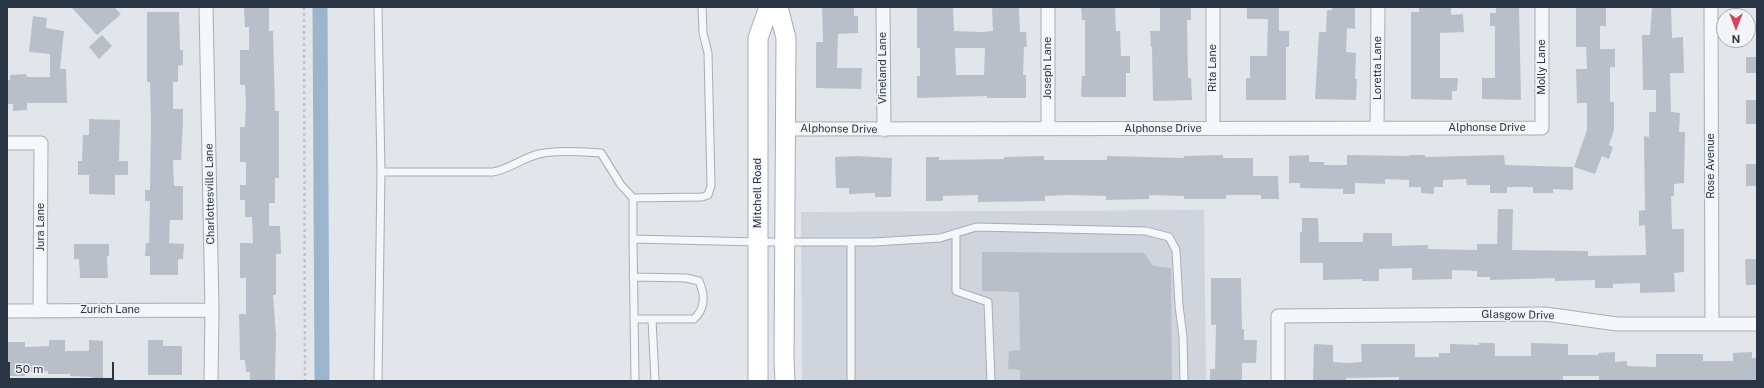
<!DOCTYPE html>
<style>
body{margin:0}
#map{position:relative;width:1764px;height:388px;overflow:hidden;background:#e2e6eb;font-family:"Public Sans",sans-serif}
canvas{display:block}
.frame{position:absolute;inset:0;border:8px solid #293444;pointer-events:none}
.north{position:absolute;left:1716px;top:8px;width:40px;height:40px;box-sizing:border-box;background:#f2f5f8;border:1px solid #a2a8b0;border-radius:50%;rotate:180deg;font-size:11px;font-weight:700;line-height:16px;text-align:center;color:#293444}
.north::after{content:'';display:block;margin:auto;width:14px;height:18px;background:#d4435d;clip-path:polygon(50% 0,100% 100%,50% 72%,0 100%)}
.scale{position:absolute;left:8px;top:362px;width:106px;height:18px;box-sizing:border-box;border:2px solid #293444;border-top:0;padding-left:5px;font-size:12px;line-height:14px;white-space:nowrap;color:#293444;-webkit-text-stroke:3px #f2f5f8;paint-order:stroke}
</style>
<div id="map">
<canvas width="1764" height="388"></canvas>
<div class="frame"></div>
<div class="north">N</div>
<div class="scale">50 m</div>
</div>
<script>
const ctx = document.querySelector('canvas').getContext('2d');
ctx.lineJoin = 'round';
function fill(path, color) { ctx.fillStyle = color; ctx.fill(path, 'evenodd'); }
function strokePath(path, color, width, dash) { ctx.strokeStyle = color; ctx.lineWidth = width; ctx.lineCap = dash ? 'butt' : 'round'; ctx.setLineDash(dash || []); ctx.stroke(path); }
function write(font, color, halo, rows, align = 'center') {
  ctx.font = font + ' "Public Sans",sans-serif'; ctx.lineWidth = 3; ctx.setLineDash([]); ctx.textBaseline = 'middle'; ctx.strokeStyle = halo; ctx.fillStyle = color; for (const [text, x, y, turn = 0] of rows) {
    ctx.save(); ctx.translate(x, y); ctx.rotate((+turn || 0) * Math.PI / 180); ctx.textAlign = isNaN(turn) ? turn : align; if (halo) ctx.strokeText(text, 0, 0); ctx.fillText(text, 0, 0); ctx.restore();
  }
}
fill(new Path2D(`
 M1204 210 1206 381H802L801 212Z`), '#d0d5dd');
strokePath(new Path2D(`
 M320 7 322 381`), '#9cb5cc', 15);
fill(new Path2D(`
 M71 7H114L121 14 97 35Z
 M244 7H269V31H273L275 111H279V178H275V203H269V226H280L281 254H276V295H273L276 335 275 381H250V372H246L245 360H240L239 314H246V278H240V243H253L252 217H245V200H240V185H246V162H240V127H245L246 104 245 85H240V50H249V27H245Z
 M822 7H854V16H858V33L838 34 837 68H862L861 89 816 88V42H823Z
 M917 7H953L954 31 981 32 993 31 992 7H1019L1020 32H1026L1027 47H1024L1023 75H1026V98H987V96L917 98V76H920V48H917ZM955 48H985L984 75H956Z
 M1081 7H1115L1116 31H1120L1121 56H1130V73H1126V97H1081L1082 76H1085V20H1082Z
 M1160 7H1191V20H1187L1188 78H1191L1192 100 1153 101 1152 47H1151L1150 31H1160Z
 M1247 7H1279V31H1289V47H1286V100H1246V78H1250V56H1267L1268 19H1247Z
 M1332 7H1355V29L1347 28 1346 52 1356 53 1355 79H1357L1356 100 1315 99 1319 32H1326L1327 10H1332Z
 M1419 7H1451V15L1463 14 1464 32 1440 33V78H1458L1457 91H1452V100L1411 99V12H1419Z
 M1496 7H1519L1521 100 1482 99V78H1495V26H1490V13H1496Z
 M1652 7H1671L1672 38 1683 37 1684 73H1670L1671 112 1680 113 1679 132H1685L1684 183 1674 184V196H1671L1672 229H1684V272L1674 273 1675 292 1640 293V283L1613 284V288H1595V280L1555 281V278L1490 280V277H1477V271L1452 270V279L1412 280V268L1379 269V281H1362V279L1323 280V263H1300V232H1302V218H1318L1319 242H1363V233H1392V246L1428 245V249L1477 250V244H1497L1498 209H1513L1512 250 1588 251V256L1646 255 1645 225 1639 226V211L1645 210 1644 136 1649 137V112H1656V90H1643L1642 35H1650Z
 M1576 8H1606V26H1600V49H1615V67H1610V102H1614V130L1609 145 1613 147 1609 159 1602 156 1595 174 1574 167 1587 130V103H1577L1576 69H1587L1586 47H1576Z
 M147 12H179L180 50H183V65L178 66V82H173V109H183V123L181 160H173L174 186H183V220H170L169 243 184 244 183 259H178V275H150V256H145L146 243H149L150 201H145V190H150L151 124 150 82H147Z
 M33 16 47 18 46 28 64 31 60 69H66L67 103H27V110L13 111V104H7V80H10V75L26 74 27 77H50V54L29 52Z
 M102 35 112 46 99 59 89 47Z
 M1746 57H1757V73H1746Z
 M1746 100H1757V124H1746Z
 M89 119 120 120 119 161H128V175H115V195L89 194V175H78V161H82L83 135H89Z
 M1223 155V158H1253V176H1278L1279 199H1261V195H1226V199H1184V196L1149 195V199L1106 200V196L1070 195 1045 196V201L978 202V195L943 196V201H926V157H939V160L1004 159V157L1044 156V160H1107V156L1184 158V156Z
 M1309 155V162H1324V165H1347V155L1409 156V155H1425V157L1504 155 1505 165 1573 167V190L1553 189V193H1533V187H1507V193H1490V185H1467L1466 179 1443 180V187H1434V194L1421 193V187H1409V180L1385 179V184L1355 183V194H1343V189L1300 188V183H1289V156Z
 M857 156 892 158 891 197H875V193L849 194V188H836L835 157Z
 M1746 164H1757V186H1746Z
 M74 244H109V256H107L108 278H80L79 259H74Z
 M982 252 1144 253 1153 266 1171 268 1172 381H1020V370L1008 369 1009 351 1020 350 1019 292 982 291Z
 M1745 259H1757V285H1746Z
 M1211 278H1241L1242 329H1244V340H1257L1256 363H1242V381H1210V369H1215L1216 325H1211Z
 M49 340H65V351H89V340L103 341V380H92V377L70 376V374H48V371L25 372V376H7V342H25V347L49 346Z
 M148 340H163V346H182V375H148Z
 M1479 343H1495V356H1531V343L1568 344V355H1598V353L1615 352V362L1627 361V366L1656 367V354H1703V361H1733V353L1752 352V358H1757V381H1599V376H1563V381H1399V377L1346 378V381H1313L1314 344 1333 345V362L1347 363 1362 362 1361 344H1415V357H1439V353H1450V344L1479 345Z`), '#b9bfc9');
const lane = new Path2D(`
 M378 7 381 172 378 381
 M381 172H493C510 169 522 158 539 154 559 150 581 152 601 153L621 185 633 198V239
 M633 198 702 197 708 195 711 186 708 53 703 33 702 7
 M956 233V291L988 302 991 381
 M851 242V381
 M633 277 686 278 699 281C705 295 706 308 694 319H634
 M652 319 655 381
 M635 381 633 239 758 242H874L940 238 976 227 1146 231 1169 237 1176 250 1179 305 1183 337 1184 381`);
const street = new Path2D(`
 M206 7 212 310 211 381
 M883 7 884 130
 M1048 7V129
 M1213 7V128
 M1711 7 1712 324
 M1377 128 1378 7
 M785 129 1542 128V7
 M7 143H41L40 311
 M7 311 212 310
 M1278 381V316L1545 314 1617 324H1757`);
const secondary = new Path2D(`
 M778 7 786 38 784 360 785 381
 M758 381V38L769 7`);
strokePath(lane, '#a7adb6', 9);
strokePath(street, '#a7adb6', 15);
strokePath(secondary, '#a7adb6', 21);
strokePath(new Path2D(`
 M304 7 305 381`), '#c0c4ca', 2.5, [3, 3]);
strokePath(lane, '#f5f7f9', 7);
strokePath(street, '#f5f7f9', 13);
strokePath(secondary, '#fff', 19);
write('11px', '#293444', '#f2f5f8', [
 ["Molly Lane",1542,67,-90],
 ["Vineland Lane",883,68,-90],
 ["Joseph Lane",1048,68,-90],
 ["Rita Lane",1213,68,-90],
 ["Loretta Lane",1378,68,-90],
 ["Alphonse Drive",1487,128],
 ["Alphonse Drive",839,129,1],
 ["Alphonse Drive",1163,129],
 ["Rose Avenue",1711,166,-90],
 ["Mitchell Road",758,193,-90],
 ["Charlottesville Lane",210,194,-91],
 ["Jura Lane",41,227,-90],
 ["Zurich Lane",110,310],
 ["Glasgow Drive",1518,315,1]
]);
</script>
